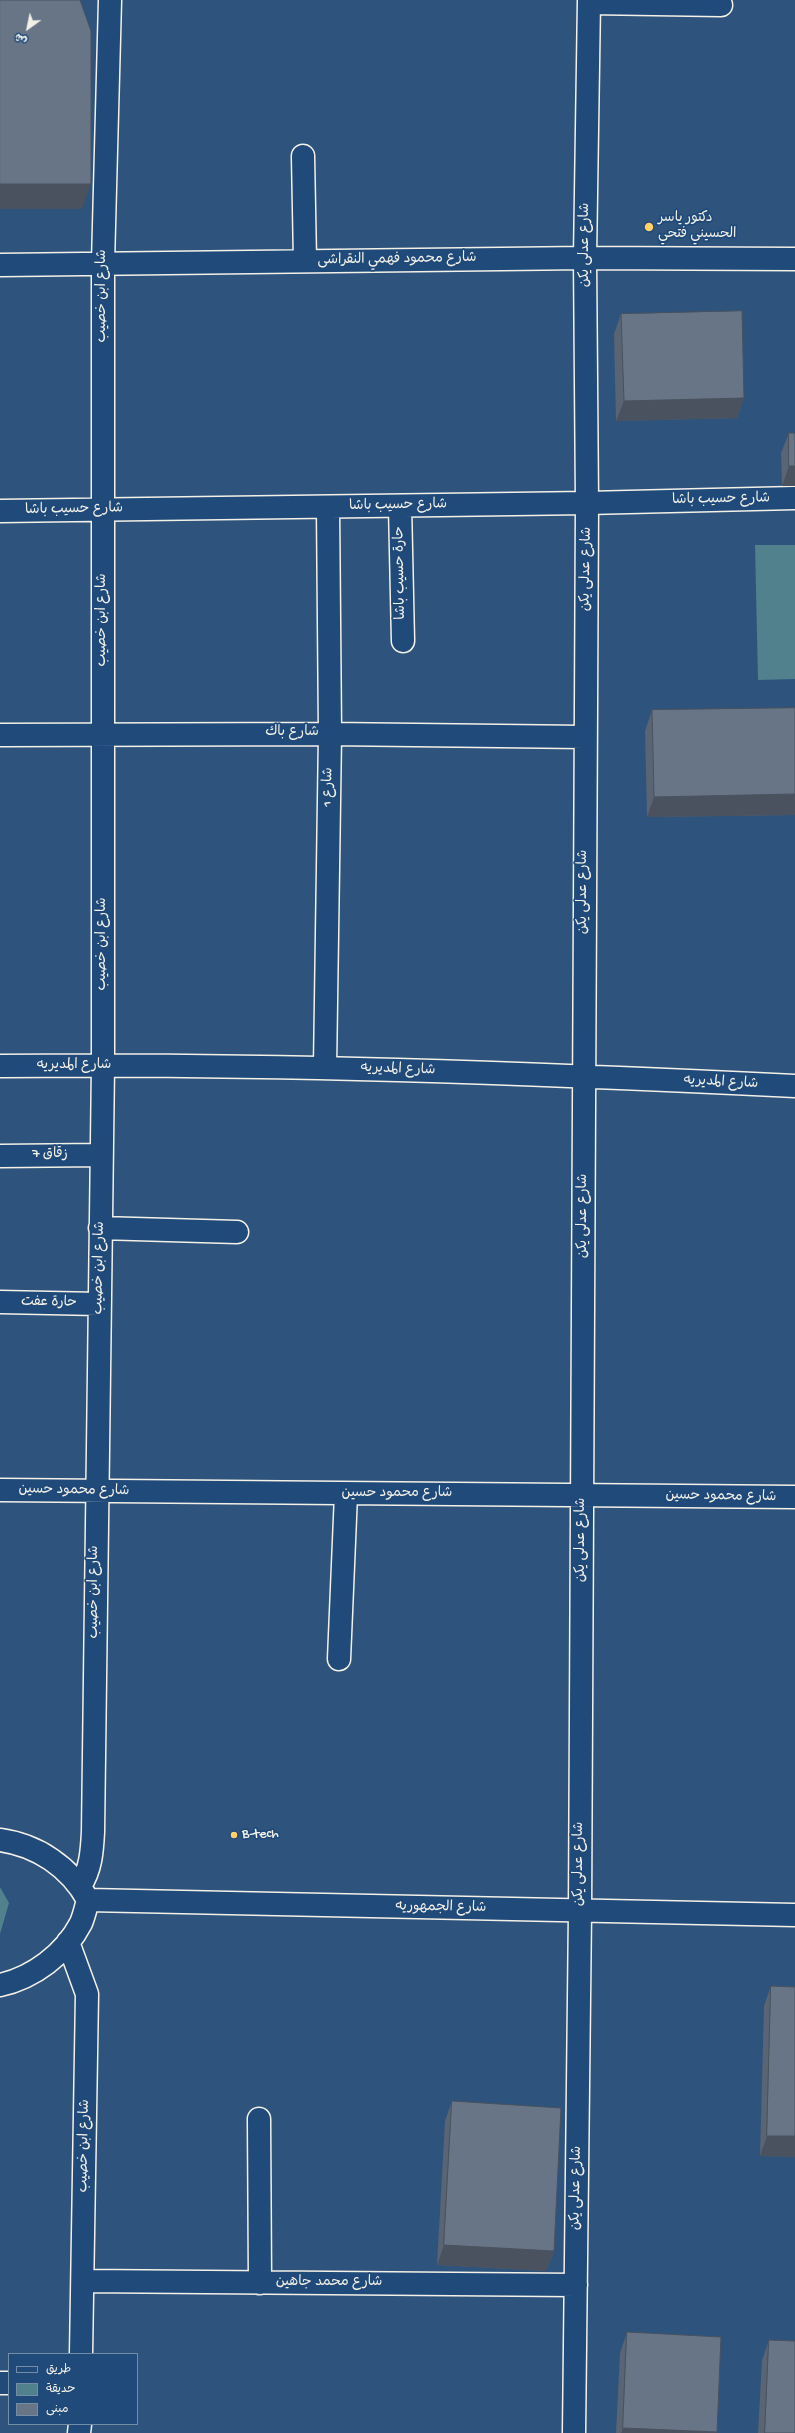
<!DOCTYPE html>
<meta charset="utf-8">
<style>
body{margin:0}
#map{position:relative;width:795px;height:2433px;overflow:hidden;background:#2e537d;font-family:"Gochi Hand","Playpen Sans Arabic",sans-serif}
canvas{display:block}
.legend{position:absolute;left:8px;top:2353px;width:130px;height:72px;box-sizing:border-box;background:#1f4a7a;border:1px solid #748da6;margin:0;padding:5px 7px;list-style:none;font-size:12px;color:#f4f1e8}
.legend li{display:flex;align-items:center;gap:8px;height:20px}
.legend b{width:20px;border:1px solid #748da6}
.north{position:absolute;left:8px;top:8px;width:40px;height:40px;-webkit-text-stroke:3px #1f4a7a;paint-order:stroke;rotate:213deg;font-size:11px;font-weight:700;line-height:16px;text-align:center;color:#f4f1e8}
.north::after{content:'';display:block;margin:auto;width:14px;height:18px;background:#f4f1e8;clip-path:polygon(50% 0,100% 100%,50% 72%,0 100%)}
</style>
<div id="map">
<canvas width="795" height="2433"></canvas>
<ul class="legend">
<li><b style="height:5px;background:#1f4a7a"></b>طريق</li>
<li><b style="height:11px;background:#51818c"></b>حديقة</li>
<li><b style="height:11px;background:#687587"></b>مبنى</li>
</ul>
<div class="north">ش</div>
</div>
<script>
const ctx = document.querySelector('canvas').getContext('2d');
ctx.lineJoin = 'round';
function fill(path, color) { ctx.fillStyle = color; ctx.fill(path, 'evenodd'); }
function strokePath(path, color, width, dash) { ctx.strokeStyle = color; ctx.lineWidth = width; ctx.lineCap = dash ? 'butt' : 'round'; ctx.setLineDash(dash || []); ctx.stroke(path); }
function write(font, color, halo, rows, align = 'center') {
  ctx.font = font + ' "Gochi Hand","Playpen Sans Arabic",sans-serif'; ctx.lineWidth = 3.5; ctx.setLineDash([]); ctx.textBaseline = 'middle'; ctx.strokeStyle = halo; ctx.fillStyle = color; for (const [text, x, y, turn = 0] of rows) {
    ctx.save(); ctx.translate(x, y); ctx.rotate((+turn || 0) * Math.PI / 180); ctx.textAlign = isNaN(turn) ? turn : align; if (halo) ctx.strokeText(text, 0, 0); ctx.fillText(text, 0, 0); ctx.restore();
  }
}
fill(new Path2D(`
 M755 545H795V679L758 680Z
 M0 1887 9 1903 0 1934Z`), '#51818c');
const minor = new Path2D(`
 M589 3 721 5
 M303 156 305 261
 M0 265 585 258 795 259
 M400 506 403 641
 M0 511 587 503 795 498
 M0 735 330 734 584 737
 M0 1066C265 1063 530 1073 795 1086
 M325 1068 330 734 328 507
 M0 1156 101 1155
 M100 1228 237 1232
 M0 1302 99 1304
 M0 1490 795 1497
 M339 1659 346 1494
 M0 1840C37 1845 70 1867 88 1900 86 1907 84 1916 81 1923 65 1954 33 1978 0 1985
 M80 1886C91 1869 92 1851 93 1832L103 1065V263L110 0
 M88 1900 795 1915
 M68 1942 87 1994 81 2354
 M259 2119 260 2283
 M83 2281 576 2285
 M0 2383H9
 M79 2433 80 2424
 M574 2433 580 1911 587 503 585 258 589 0`);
strokePath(minor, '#f4f1e8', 25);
strokePath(minor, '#1f4a7a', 22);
fill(new Path2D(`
 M621 314 744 398 737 418 616 421 614 334Z
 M789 433 795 486H782L781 453Z
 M795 708V815L647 817 645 731 652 710Z
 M771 1986 795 2157 760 2156 764 2006Z
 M452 2101 554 2251 546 2271 437 2265 445 2121Z
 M627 2332 717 2432V2433H616L620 2353Z
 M769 2340 795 2433H758L762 2360Z`), '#596574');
fill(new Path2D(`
 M0 184H91L82 209H0Z
 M744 398 737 418 616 421 624 401Z
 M789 466H795V486H782Z
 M795 794V815L647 817 654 797Z
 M767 2136H795V2157L760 2156Z
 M444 2245 554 2251 546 2271 437 2265Z
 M623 2428 717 2432V2433H621Z`), '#49525e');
const building = new Path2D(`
 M0 0H80L91 31V184H0Z
 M742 311 744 398 624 401 621 314Z
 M789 433H795V466H789Z
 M795 708V794L654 797 652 710Z
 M771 1986 795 1987V2136H767Z
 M452 2101 561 2108 554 2251 444 2245Z
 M627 2332 721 2337 717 2432 623 2428Z
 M769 2340 795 2341V2433H765Z`);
fill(building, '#687587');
strokePath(building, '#49525e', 1);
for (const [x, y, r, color] of [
 [649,227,5,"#ffd166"],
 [234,1835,4,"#ffd166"]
]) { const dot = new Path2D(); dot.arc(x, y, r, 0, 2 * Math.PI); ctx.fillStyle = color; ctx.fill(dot); strokePath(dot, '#1f4a7a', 1.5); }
write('14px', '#f4f1e8', '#1f4a7a', [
 ["دكتور ياسر",658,219],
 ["الحسيني فتحي",658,235],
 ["B-tech",242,1835]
], 'left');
write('14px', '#f4f1e8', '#1f4a7a', [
 ["شارع عدلى يكن",586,245,-90],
 ["شارع محمود فهمي النقراشى",397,260,-1],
 ["شارع ابن خصيب",103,296,-90],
 ["شارع حسيب باشا",721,500,-1],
 ["شارع حسيب باشا",398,506,-1],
 ["شارع حسيب باشا",74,510,-1],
 ["شارع عدلى يكن",587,569,-89],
 ["حارة حسيب باشا",401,573,-91],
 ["شارع ابن خصيب",103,620,-90],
 ["شارع باك",292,733],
 ["شارع 1",329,787,-89],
 ["شارع عدلى يكن",584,892,-90],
 ["شارع ابن خصيب",103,944,-90],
 ["شارع المديريه",74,1066],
 ["شارع المديريه",398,1070,2],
 ["شارع المديريه",721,1083,3],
 ["زقاق 7",50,1155],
 ["شارع عدلى يكن",584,1216,-90],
 ["شارع ابن خصيب",100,1268,-89],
 ["حارة عفت",49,1303,1],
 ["شارع محمود حسين",74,1491,1],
 ["شارع محمود حسين",397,1494],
 ["شارع محمود حسين",721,1497,1],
 ["شارع عدلى يكن",582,1540,-90],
 ["شارع ابن خصيب",95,1592,-90],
 ["شارع عدلى يكن",580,1864,-90],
 ["شارع الجمهوريه",441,1908,1],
 ["شارع ابن خصيب",85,2146,-89],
 ["شارع عدلى يكن",577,2188,-89],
 ["شارع محمد جاهين",329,2283]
]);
</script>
